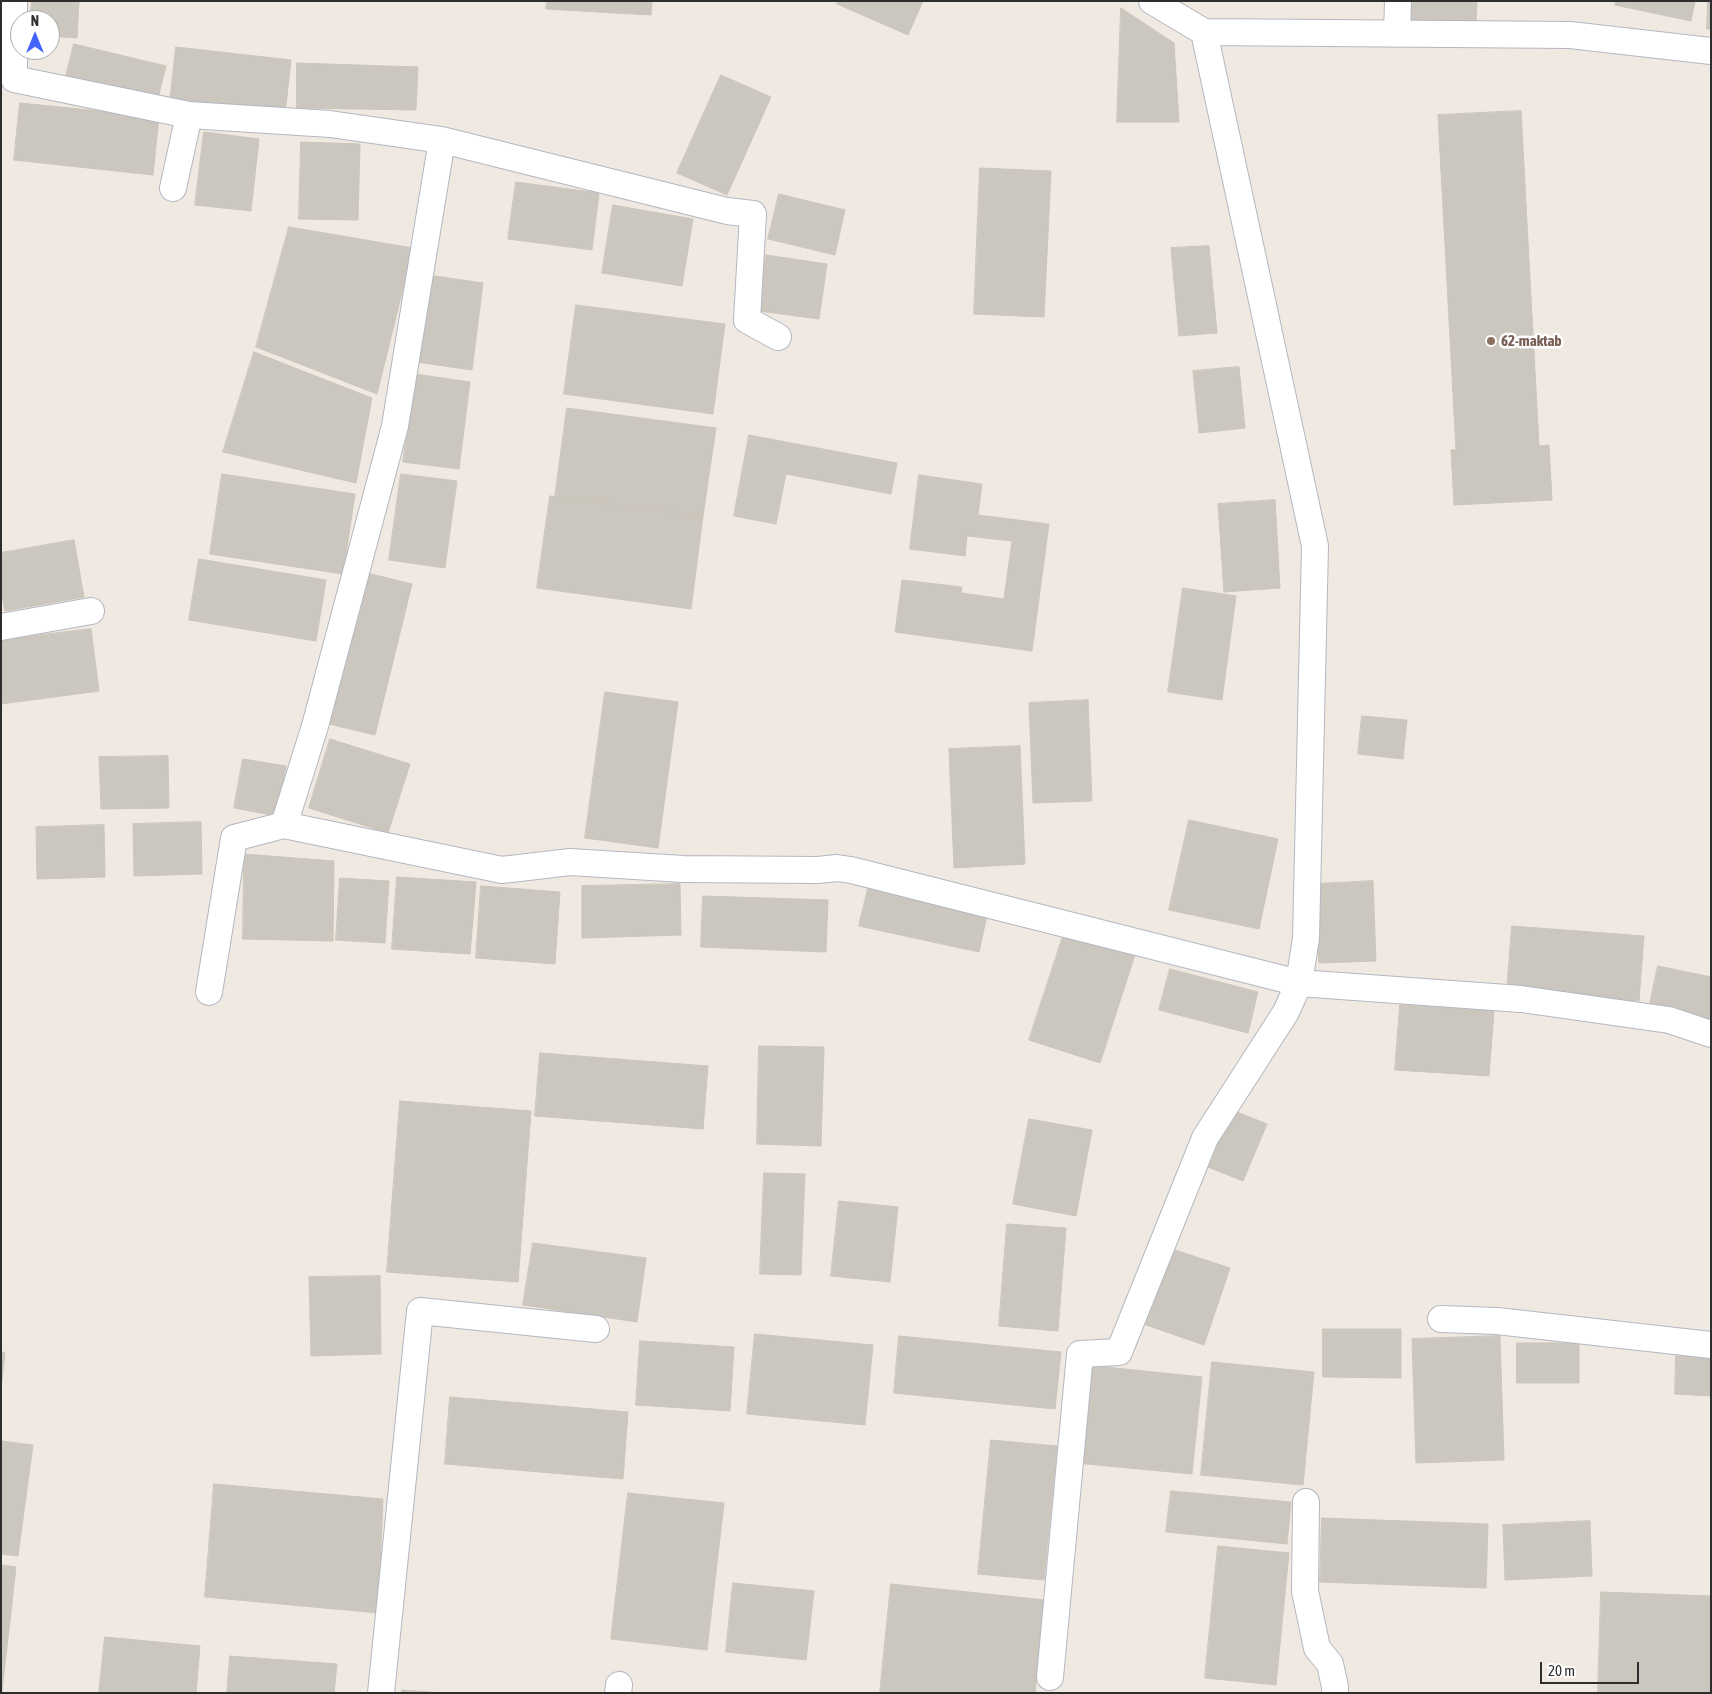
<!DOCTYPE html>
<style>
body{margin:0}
#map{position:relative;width:1712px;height:1694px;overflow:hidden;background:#efe9e1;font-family:"Asap Condensed",sans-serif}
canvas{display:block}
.frame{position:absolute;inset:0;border:2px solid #2e2e2e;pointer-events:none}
.north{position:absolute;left:10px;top:10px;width:50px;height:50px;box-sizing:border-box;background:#fff;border:1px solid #ababab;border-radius:50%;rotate:0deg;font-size:14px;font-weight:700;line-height:20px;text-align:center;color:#2e2e2e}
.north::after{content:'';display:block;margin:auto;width:18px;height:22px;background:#4264fb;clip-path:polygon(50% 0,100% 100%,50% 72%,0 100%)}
.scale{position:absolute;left:1540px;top:1662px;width:99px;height:22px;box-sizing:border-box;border:2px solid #2e2e2e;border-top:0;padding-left:6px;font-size:15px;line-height:18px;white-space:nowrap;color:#2e2e2e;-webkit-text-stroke:4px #fff;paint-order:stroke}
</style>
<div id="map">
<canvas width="1712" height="1694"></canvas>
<div class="frame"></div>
<div class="north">N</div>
<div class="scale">20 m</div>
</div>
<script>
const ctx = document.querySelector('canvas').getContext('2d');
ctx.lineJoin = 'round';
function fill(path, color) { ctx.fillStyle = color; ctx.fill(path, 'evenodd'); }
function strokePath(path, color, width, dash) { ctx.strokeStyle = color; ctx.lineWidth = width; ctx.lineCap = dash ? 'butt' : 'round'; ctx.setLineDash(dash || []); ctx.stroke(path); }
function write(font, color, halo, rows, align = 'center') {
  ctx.font = font + ' "Asap Condensed",sans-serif'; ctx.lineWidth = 5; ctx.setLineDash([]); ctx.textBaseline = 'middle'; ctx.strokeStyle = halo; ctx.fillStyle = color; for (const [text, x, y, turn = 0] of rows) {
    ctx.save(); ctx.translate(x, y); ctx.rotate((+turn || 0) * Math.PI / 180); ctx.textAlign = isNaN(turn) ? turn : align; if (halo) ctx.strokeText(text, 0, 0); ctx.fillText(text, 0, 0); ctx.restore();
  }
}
const building = new Path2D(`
 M32 1H79L77 38 50 36V20H30Z
 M547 1H652L651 15 546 9Z
 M838 1H923L908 35 837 4Z
 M1411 1H1477L1476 23 1411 22Z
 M1616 1H1695L1691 21 1615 5Z
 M1708 1H1711V29H1707Z
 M1121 8 1174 43 1179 122H1117Z
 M74 44 166 66 158 98 66 76Z
 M176 47 291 60 285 114 170 102Z
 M297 63 418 67 416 110 297 108Z
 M721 75 771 97 727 195 677 173Z
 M20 103 159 117 153 175 14 160Z
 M1521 111 1539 446 1549 445 1552 500 1454 505 1451 450H1456L1438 115Z
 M204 132 259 139 251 211 195 205Z
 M301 142 360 144 358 220 299 219Z
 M980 168 1051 171 1044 317 974 314Z
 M516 182 599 193 592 250 508 239Z
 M779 194 845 210 835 255 768 239Z
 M613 205 693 219 682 286 602 273Z
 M289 227 413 248 377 394 256 347Z
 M1209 246 1217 333 1179 336 1171 248Z
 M766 255 827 264 819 319 759 311Z
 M428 275 483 283 472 370 416 362Z
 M576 305 725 324 713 414 564 394Z
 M254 352 372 398 356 483 223 452Z
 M1239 367 1245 428 1199 433 1193 371Z
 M415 374 470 382 459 469 403 462Z
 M567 408 716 428 703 516 555 497Z
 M749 435 897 463 891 494 786 474 776 524 734 516Z
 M222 474 355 494 343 574 210 554Z
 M401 474 457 481 445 568 389 560Z
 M919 475 982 484 978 515 1049 524 1032 651 895 632 902 580 962 587 961 593 1004 599 1012 541 967 536 965 556 910 549Z
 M550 496 703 516 691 609 537 588Z
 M1275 500 1280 588 1224 592 1218 504Z
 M74 540 84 597 5 611 1 591V553Z
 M199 559 326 580 316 641 189 620Z
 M367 573 412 584 375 735 329 724Z
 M1183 588 1236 596 1222 700 1168 692Z
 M91 629 99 691 1 704V640Z
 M605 692 678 702 658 848 585 838Z
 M1088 700 1092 801 1033 803 1029 703Z
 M1362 716 1407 720 1403 759 1358 754Z
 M330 739 410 764 388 833 309 808Z
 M1020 746 1025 864 954 868 949 749Z
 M168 756 169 808 101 809 99 757Z
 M243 759 286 766 277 816 234 808Z
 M1189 820 1278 839 1259 929 1169 910Z
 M201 822 202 874 134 876 133 824Z
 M104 825 105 877 37 879 36 827Z
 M244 854 334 861 333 941 243 939Z
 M397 877 476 882 470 954 392 949Z
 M340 878 389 881 385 943 336 940Z
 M870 880 989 906 979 952 859 926Z
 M1373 881 1376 961 1319 963 1315 884Z
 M680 884 681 935 582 938V886Z
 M481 886 560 892 555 964 476 958Z
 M703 896 828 900 826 952 701 947Z
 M1512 926 1644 936 1639 1001 1507 990Z
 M1065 930 1136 952 1100 1063 1029 1040Z
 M1658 966 1711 977V1022L1649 1008Z
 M1170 969 1258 992 1248 1033 1159 1010Z
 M1400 1005 1494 1011 1489 1076 1395 1070Z
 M759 1046 824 1047 821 1146 757 1144Z
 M540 1053 708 1066 703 1129 535 1116Z
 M400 1101 531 1111 518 1282 387 1272Z
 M1232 1110 1267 1124 1243 1181 1208 1167Z
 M1029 1119 1092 1130 1076 1216 1013 1204Z
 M764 1173 805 1174 801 1275 760 1274Z
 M839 1201 898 1207 890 1282 831 1276Z
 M1007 1224 1066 1228 1058 1331 999 1326Z
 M533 1243 646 1258 637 1322 523 1305Z
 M1172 1249 1230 1268 1204 1345 1146 1325Z
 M380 1276 381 1354 311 1356 309 1277Z
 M1323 1329H1401V1378L1323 1377Z
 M755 1334 873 1345 865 1425 747 1414Z
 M899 1336 1061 1352 1055 1409 894 1393Z
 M1500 1336 1504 1460 1416 1463 1412 1339Z
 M640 1341 734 1347 730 1411 636 1405Z
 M1517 1343H1579V1383H1517Z
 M1 1352 5 1353 1 1389Z
 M1676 1356 1711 1357V1396L1675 1394Z
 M1212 1362 1314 1372 1303 1485 1201 1475Z
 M1086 1365 1202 1377 1192 1474 1076 1463Z
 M450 1397 628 1412 623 1479 445 1464Z
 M991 1440 1057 1446 1044 1580 978 1574Z
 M1 1441 33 1445 18 1556 1 1554Z
 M214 1484 383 1499 378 1613 205 1597Z
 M1171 1491 1291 1502 1287 1544 1166 1532Z
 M628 1493 724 1503 707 1650 611 1639Z
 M1322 1518 1488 1524 1486 1588 1320 1582Z
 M1590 1521 1592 1576 1505 1580 1503 1525Z
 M1218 1546 1289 1553 1276 1685 1205 1678Z
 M1 1565 16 1567 2 1691H1Z
 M733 1583 814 1591 806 1660 726 1652Z
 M891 1584 1045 1600 1035 1693H880Z
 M1601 1592 1711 1596V1693H1598Z
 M105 1637 200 1646 196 1693H99Z
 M230 1656 337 1664 334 1693H227Z
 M402 1690 444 1693H402Z`);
fill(building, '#cbc7bf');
strokePath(building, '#cbc5ba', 1);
const street = new Path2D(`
 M14 1V79L189 115
 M1204 32 1570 35 1711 51
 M1397 34 1398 1
 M173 188 189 115 330 124 442 140
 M1 627 91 611
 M284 825 315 726 395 426 442 140 727 211 753 214 747 320 778 337
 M209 992 234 838 284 825 502 870 570 862 683 869 818 870 837 868 851 870 1299 983 1521 999 1669 1020 1711 1034
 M1441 1319 1497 1321 1711 1345
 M1306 1502 1305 1591 1317 1648 1330 1664 1335 1687V1693
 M1050 1677 1080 1354 1119 1352 1205 1138 1286 1012 1299 983 1306 938 1315 546 1204 32 1152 1
 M381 1693 420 1311 596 1329
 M618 1693 619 1685`);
strokePath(street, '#b4b7c1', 28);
strokePath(street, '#fff', 26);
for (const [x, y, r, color] of [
 [1491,341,5,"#8d6e63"]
]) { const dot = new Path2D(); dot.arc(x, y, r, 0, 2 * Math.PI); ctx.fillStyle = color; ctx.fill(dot); strokePath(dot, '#fff', 2); }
write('bold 15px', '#785e54', '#fff', [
 ["62-maktab",1501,341]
], 'left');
</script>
